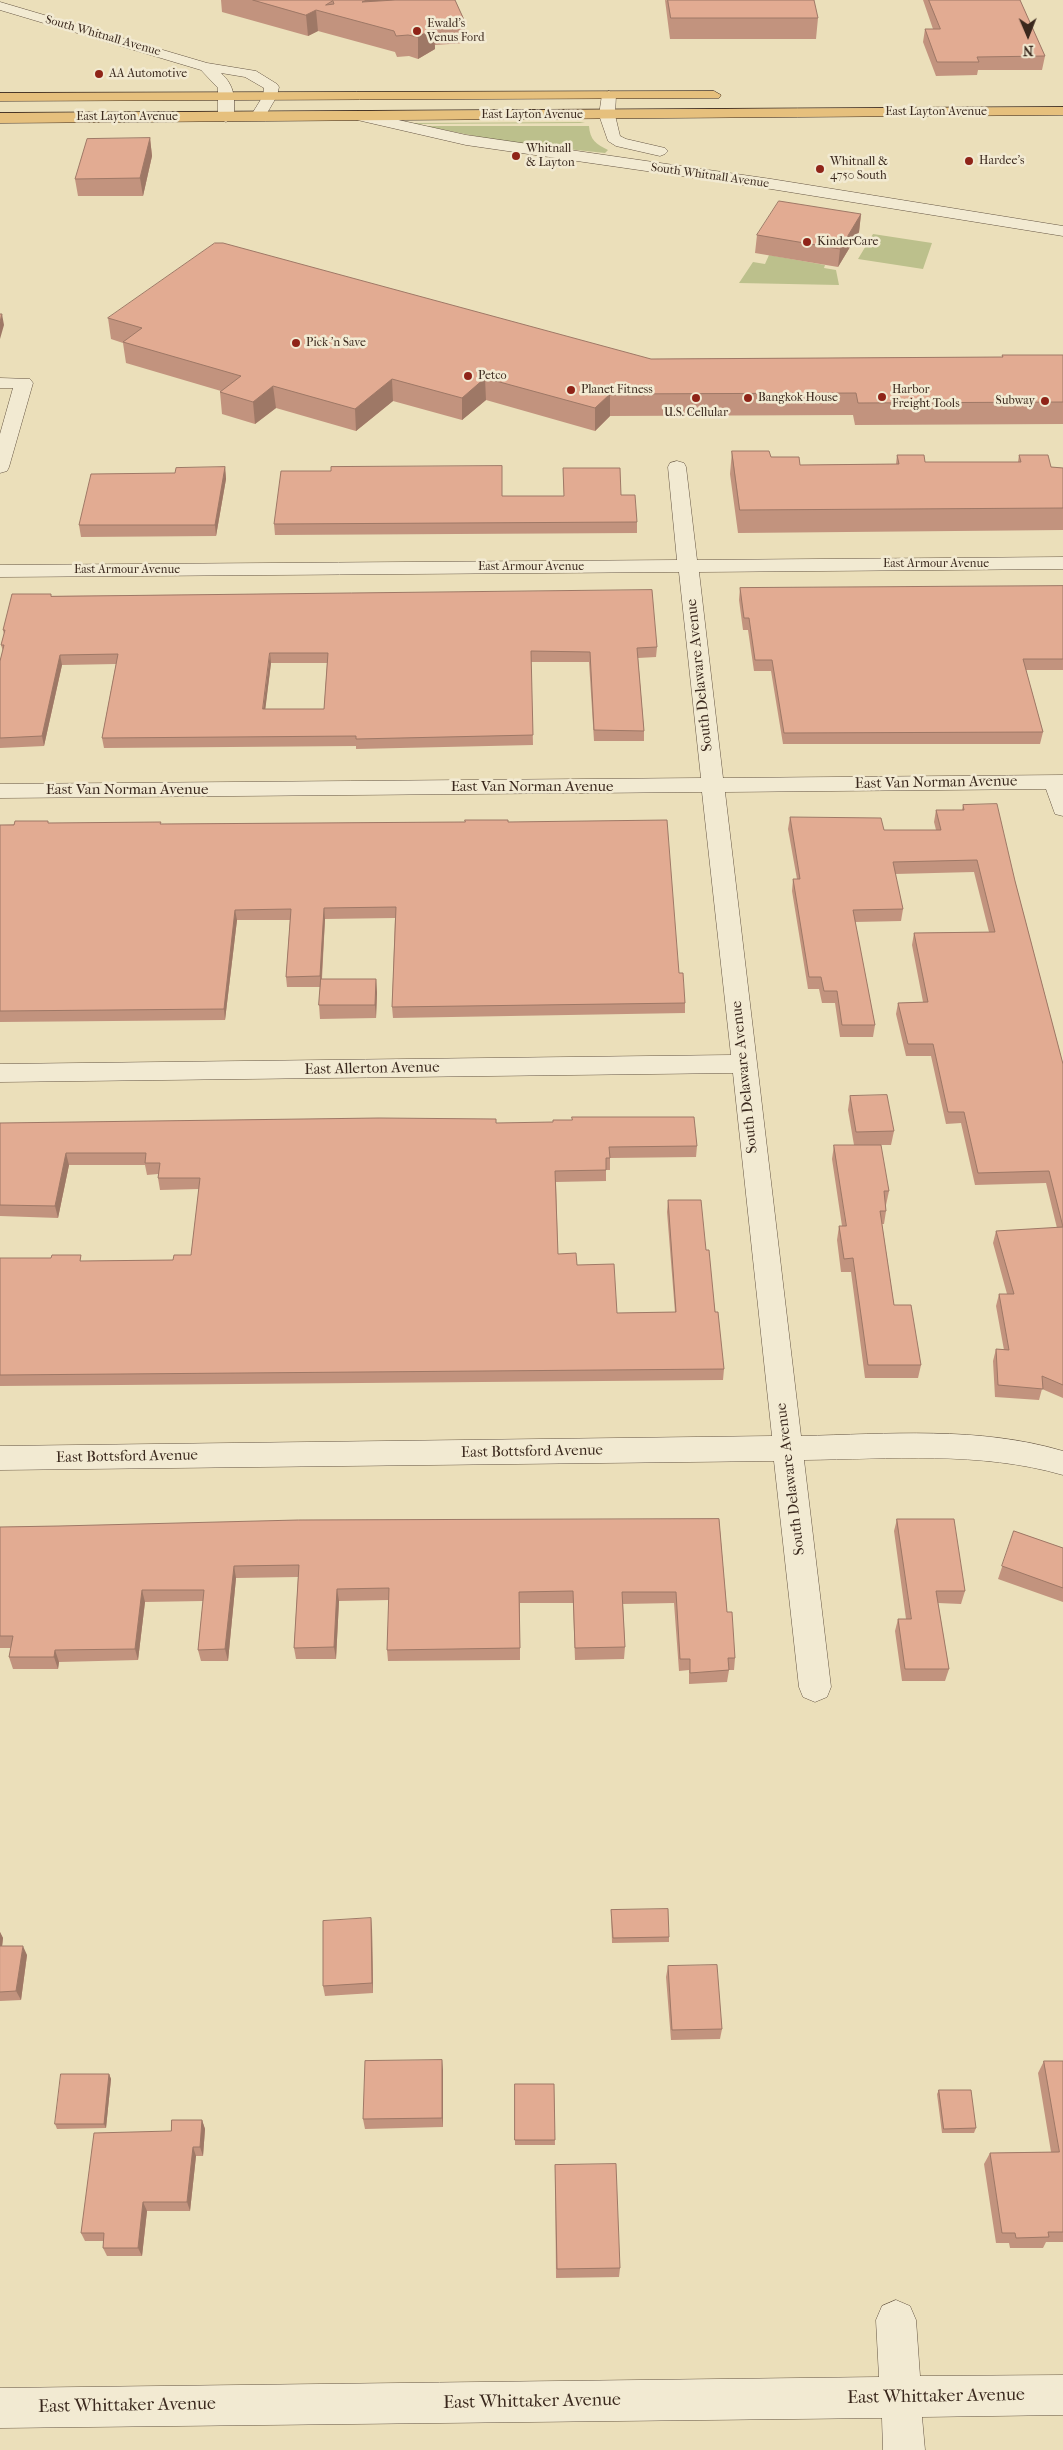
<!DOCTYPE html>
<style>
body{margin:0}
#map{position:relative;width:1063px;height:2450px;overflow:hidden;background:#ebdfba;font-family:"IM FELL French Canon",serif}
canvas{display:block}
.north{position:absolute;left:1003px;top:10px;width:50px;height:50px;-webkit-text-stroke:4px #f2ead2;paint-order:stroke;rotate:179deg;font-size:14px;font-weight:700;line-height:20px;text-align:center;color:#3a281d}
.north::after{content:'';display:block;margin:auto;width:18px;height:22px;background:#3a281d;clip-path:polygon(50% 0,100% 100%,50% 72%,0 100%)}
</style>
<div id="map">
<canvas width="1063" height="2450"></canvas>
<div class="north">N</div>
</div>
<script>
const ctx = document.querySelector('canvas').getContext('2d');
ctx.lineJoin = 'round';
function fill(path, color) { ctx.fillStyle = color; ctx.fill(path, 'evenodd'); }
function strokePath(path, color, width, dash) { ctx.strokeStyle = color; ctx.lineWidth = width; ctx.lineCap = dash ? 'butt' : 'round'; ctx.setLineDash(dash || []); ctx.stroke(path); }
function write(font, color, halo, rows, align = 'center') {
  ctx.font = font + ' "IM FELL French Canon",serif'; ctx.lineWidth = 5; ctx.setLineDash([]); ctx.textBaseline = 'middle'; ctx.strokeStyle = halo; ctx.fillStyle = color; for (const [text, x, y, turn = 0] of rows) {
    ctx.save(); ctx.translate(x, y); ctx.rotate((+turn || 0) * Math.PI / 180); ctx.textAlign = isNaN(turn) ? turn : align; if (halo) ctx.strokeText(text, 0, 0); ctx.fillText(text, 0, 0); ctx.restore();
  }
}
fill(new Path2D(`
 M580 122 585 123 414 124V123Z
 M425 126H589C590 140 596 144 608 150L605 153 510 143Z
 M873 234 932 243 923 269 858 259Z
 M769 255 825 265 824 268 836 270 839 285 739 283 753 262 765 264Z`), '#bcc08c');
const minor = new Path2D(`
 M0 2 207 63 256 71 277 84 279 87 277 96 263 120H253L250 117 263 96 264 88 245 77 221 73C235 86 235 98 234 117L226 122 221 120 218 117V88L201 70 0 10Z
 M609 91 616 95 615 115 620 136 626 139 665 148 668 151 665 154 660 156 616 146 608 141 599 115 602 95Z
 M358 111 466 135 771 179 1063 226V236L771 189 466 145 353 119 350 116Z
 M0 378 30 379 33 383 9 467 7 471 0 473V434L13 388H0Z
 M677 461 684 463 686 467 697 560 1063 557V569L699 572 723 778 1063 775V816L1055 814 1046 789 725 792 801 1436C888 1434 979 1426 1063 1451V1475C980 1451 890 1459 804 1460L831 1687 827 1697 815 1702 803 1697 799 1687 774 1461 0 1470V1446L772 1436 733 1073 0 1082V1064L731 1055 702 792 0 798V784L701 778 679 572 0 577V565L677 560 668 467 670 463Z
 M896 2300 910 2306 916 2320 920 2376 1063 2375V2415L922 2417 925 2450H883L882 2418 0 2428V2388L879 2377 876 2320 882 2306Z`);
const major = new Path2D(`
 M714 91 721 95 719 98 0 101V93Z
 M1063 107V115L0 123V113Z`);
strokePath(minor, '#665644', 1);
strokePath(major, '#3a281d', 1);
fill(minor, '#f2ead2');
fill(major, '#e6c07d');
fill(new Path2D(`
 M221 0H455L465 22V43L435 45V49L418 59 409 56 397 57 395 52 318 31 308 36 222 12Z
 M665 0 818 18 816 39H670Z
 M923 0H1020L1045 56 1042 70H978L977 75 936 76 923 42 925 29H933Z
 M150 138 152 156 143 196H78L75 179Z
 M861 214 859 232 838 267 755 253 757 235Z
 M108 318 651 359 1002 357V355H1063V424L855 425 853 415 610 416 595 431 486 400 462 420 393 401 356 431 276 408 255 424 222 414 220 392 221 391 126 363 123 343 111 339Z
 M732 451 771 457 800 465 896 464 897 455 925 462H1018L1019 455 1051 467 1063 468V530L738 533 730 474Z
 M225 467 226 479 216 536 81 537 79 525 175 473Z
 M563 468 621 495 637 522V533L275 535 274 524 502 496H564Z
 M1063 586V670H1026L1043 732 1040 744H783L771 671H754L748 630H743L739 600 740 588Z
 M51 596 657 647 656 657 638 658 644 731V741H594L589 662H531L533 745 356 749V746L104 748 102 738 116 664 62 665 44 746 0 748V661L3 651 1 645 4 634 3 630ZM271 663H327L324 709H265Z
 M963 805 1015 881 1063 1064V1398L1042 1389 1039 1400 995 1397 993 1361 996 1349 1004 1350 996 1306 999 1294H1007L993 1243 996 1231 1057 1228 1046 1183 975 1185 961 1123 946 1124 931 1056H906L896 1014 898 1003 923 1002 912 945 914 933 989 932 974 872 895 874 903 909 901 921 855 922 875 1025 873 1037H840L835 1003H822L819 989H808L792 891 793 879H797L788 829 790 817 884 830H936L934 822 936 810H962Z
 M508 822 679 973 685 1003V1013L393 1018 392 1007 395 918 325 919 322 979H376L377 993 376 1018 320 1019 319 1005 320 987H287L286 977 290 920H237L225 1020 0 1022V825L49 823 161 824Z
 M850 1096 894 1131 891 1145H878L889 1191 886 1205V1211L884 1224H882L894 1305 921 1365 918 1378H865L851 1272H841L837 1240 839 1226H842L832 1159 834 1145H854L848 1110Z
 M0 1123H496L697 1146 696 1157 610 1158V1170H606V1181L556 1182 558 1254 577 1265 617 1313 675 1312 667 1212 668 1200 706 1250 724 1369 723 1380 0 1386V1258L83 1261 173 1260 191 1255 199 1189 160 1190 158 1178V1174L147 1175 145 1165H69L58 1218 0 1216Z
 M719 1519 727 1612 735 1658 734 1670H729L727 1682 689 1684V1670L679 1671 674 1603 623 1604 625 1647 624 1659 575 1660 573 1603H520V1660L388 1661 387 1650 389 1600 339 1601 336 1659H296L294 1648 298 1577 236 1578 228 1661H201L198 1650 203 1601 145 1602 138 1660 59 1662 58 1669H13L9 1657 11 1648H0V1527Z
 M897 1519 965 1591 961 1604 938 1603 949 1669 945 1681H902L895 1631 898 1619H906L894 1531Z
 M1014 1531 1063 1548V1602L998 1579Z
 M611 1910 669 1937V1942L612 1943Z
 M372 1928 373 1993 325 1996 323 1986Z
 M0 1932 3 1938 2 1946 27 1955 21 2000 0 2001Z
 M668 1966 722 2029 720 2039 671 2040 666 1977Z
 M1044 2061H1063V2242H1046L1043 2248H1010L1009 2243H996L984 2164 990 2153 1051 2152 1038 2073Z
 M443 2070V2127L365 2129 363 2119Z
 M109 2074 111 2079 106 2128 57 2129 55 2124Z
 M515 2084H554L555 2145H515Z
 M939 2090 976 2128 974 2133H942L937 2094Z
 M202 2120 205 2129 203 2156H196L190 2211H147L142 2256H107L103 2248V2241H85L81 2233 171 2131Z
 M555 2165 620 2268 619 2277 556 2278Z`), '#c2937e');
fill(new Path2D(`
 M367 0H408L362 2Z
 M316 10 318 31 308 36 306 15Z
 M434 28 435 49 418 59V37Z
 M150 138 152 156 143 196 140 178Z
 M861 214 859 232 838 267 840 249Z
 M2 314 4 325 0 339V322Z
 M485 378 486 400 462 420V398Z
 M392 379 393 401 356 431 355 409Z
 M273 386 276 408 255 424 253 402Z
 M610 394V416L595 431V408Z
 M225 467 226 479 216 536 215 525Z
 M270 653 271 663 264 720 263 709Z
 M60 655 62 665 44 746 42 736Z
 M324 908 325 919 321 987 320 976Z
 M235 910 237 920 225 1020 224 1009Z
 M376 979 377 993 376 1018 375 1005Z
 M66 1153 69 1165 58 1218 55 1206Z
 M234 1566 236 1578 228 1661 225 1649Z
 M337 1589 339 1601 336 1659 334 1647Z
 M142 1590 145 1602 138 1660 135 1649Z
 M55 1650 59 1662 58 1669 54 1657Z
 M371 1918 372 1928 373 1993 372 1983Z
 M0 1932 3 1938 1 1956 0 1954Z
 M23 1946 27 1955 21 2000 16 1991Z
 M442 2060 443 2070V2127L442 2118Z
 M109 2074 111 2079 106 2128 104 2124Z
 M202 2120 205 2129 203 2156 200 2147Z
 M193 2147 196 2156 190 2211 187 2202Z
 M143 2202 147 2211 142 2256 138 2248Z`), '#9e7866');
const building = new Path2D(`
 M253 0H367L362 2 395 0H455L465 22 433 25 434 28 418 37 408 35 396 36 394 31 316 10 306 15ZM333 1 334 4 326 5Z
 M668 0H814L818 18H671Z
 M929 0H1020L1045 56 977 57 979 62H937L925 29H940Z
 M150 138 140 178 75 179 87 139Z
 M779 201 861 214 840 249 757 235Z
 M215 243H223L651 359 1003 357 1002 355H1063V402L858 403 856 393 610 394 595 408 485 378 462 398 392 379 355 409 273 386 253 402 220 392 241 376 123 342 142 328 108 318Z
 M0 314H2L0 322Z
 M732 451H769L771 457H799L800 465 899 464 897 455H924L925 462H1021L1019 455H1048L1051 467 1063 468V508L740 510Z
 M502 466V496H564L563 468H620L621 495H635L637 522 274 524 281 471H331V467Z
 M225 467 215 525H79L91 474 175 473 176 468Z
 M1063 586V659H1023L1043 732 784 733 772 660H755L749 618H744L740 588Z
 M652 590 657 647 637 648 644 731 594 730 590 652 531 651 533 735 356 739V736L102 738 118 654 60 655 42 736 0 738V661L4 645H1L5 630H3L12 594H51V596ZM270 653H328L324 709H263Z
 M997 804 1015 881 1063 1064V1385L1042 1376 1043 1389 998 1385 996 1349 1009 1350 999 1294H1014L996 1231 1063 1227 1049 1171 978 1173 964 1112H948L933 1044H908L898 1003 928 1002 914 933 995 932 977 860 893 862 903 909 853 910 875 1025H842L837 991H824L821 977H809L793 879H800L790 817 881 818 884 830H941L936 810H964L963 805Z
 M465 820H508V822L667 820 679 973H683L685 1003 392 1007 396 907 324 908 320 976 286 977 291 909 235 910 224 1009 0 1011V825H14L15 821H48V823L161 822 160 824 465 822Z
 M321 979H376L375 1005H319Z
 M887 1095 894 1131 856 1132 850 1096Z
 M572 1117H694L697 1146 609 1147 610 1158H606V1170L555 1171 558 1254 576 1253 577 1265 614 1264 617 1313 676 1312 668 1200H701L706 1250H709L715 1312H718L724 1369 0 1375V1258H51L52 1255H81L80 1261 173 1260 174 1255H191L200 1178H158L160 1163H145L146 1153H66L55 1206 0 1205V1123L379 1118 496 1119V1123L553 1122V1120H572Z
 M834 1145H881L889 1191H884L886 1211H880L894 1305H911L921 1365H868L853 1258 844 1259 839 1226H846Z
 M719 1519 727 1612H732L735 1658H728L729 1670 690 1673V1659H680L676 1592H622L625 1647 575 1648 573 1591 519 1592 520 1648 387 1650 389 1588 337 1589 334 1647 294 1648 299 1565 234 1566 225 1649 198 1650 204 1590H142L135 1649 55 1650 54 1657H9L13 1636H0V1527L59 1526 298 1520Z
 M897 1519H954L965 1591H936L949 1669H905L898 1619H911Z
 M1014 1531 1063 1548V1588L1002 1566Z
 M668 1909 669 1937 613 1938 611 1910Z
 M371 1918 372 1983 323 1986V1921Z
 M0 1946H23L16 1991 0 1992Z
 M717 1965 722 2029 672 2030 668 1966Z
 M442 2060V2118L363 2119 365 2061Z
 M1044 2061H1063V2232H1048L1049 2237 1016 2238 1015 2233H1002L990 2153 1059 2152Z
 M61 2074H109L104 2124H55Z
 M515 2084H554L555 2140H515Z
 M939 2090H971L976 2128 944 2129Z
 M172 2120H202L200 2147H193L187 2202H143L138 2248H103L104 2233H81L94 2133 171 2131Z
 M616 2164 620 2268 557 2269 555 2165Z`);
fill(building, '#e2ab92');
strokePath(building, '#9e7866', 1);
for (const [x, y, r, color] of [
 [417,31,5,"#8f2418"],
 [99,74,5,"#8f2418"],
 [516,156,5,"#8f2418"],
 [969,161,5,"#8f2418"],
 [820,169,5,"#8f2418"],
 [807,242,5,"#8f2418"],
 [296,343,5,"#8f2418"],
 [468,376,5,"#8f2418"],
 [571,390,5,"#8f2418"],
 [882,397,5,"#8f2418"],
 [696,398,5,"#8f2418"],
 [748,398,5,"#8f2418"],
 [1045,401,5,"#8f2418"]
]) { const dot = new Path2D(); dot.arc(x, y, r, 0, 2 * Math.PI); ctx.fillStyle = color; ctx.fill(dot); strokePath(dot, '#f2ead2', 2); }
write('12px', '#3a281d', '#f2ead2', [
 ["Ewald's",427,24],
 ["Venus Ford",427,38],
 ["AA Automotive",109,74],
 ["Whitnall",526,149],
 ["& Layton",526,163],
 ["Hardee's",979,161],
 ["Whitnall &",830,162],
 ["4750 South",830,176],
 ["KinderCare",817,242],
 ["Pick 'n Save",306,343],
 ["Petco",478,376],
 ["Planet Fitness",581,390],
 ["Harbor",892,390],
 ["Freight Tools",892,404],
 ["Bangkok House",758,398],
 ["Subway",1035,401,"right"],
 ["U.S. Cellular",696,413,"center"]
], 'left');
write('12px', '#3a281d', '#f2ead2', [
 ["South Whitnall Avenue",103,36,16],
 ["East Layton Avenue",936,112],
 ["East Layton Avenue",532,115],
 ["East Layton Avenue",127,117],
 ["South Whitnall Avenue",710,176,8],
 ["East Armour Avenue",936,564],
 ["East Armour Avenue",531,567],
 ["East Armour Avenue",127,570]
]);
write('15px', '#3a281d', '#f2ead2', [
 ["South Delaware Avenue",700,675,-96],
 ["East Van Norman Avenue",936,783,-1],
 ["East Van Norman Avenue",532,787],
 ["East Van Norman Avenue",127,790],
 ["East Allerton Avenue",372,1069,-1],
 ["South Delaware Avenue",745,1077,-96],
 ["East Bottsford Avenue",532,1452,-1],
 ["East Bottsford Avenue",127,1457,-1],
 ["South Delaware Avenue",791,1479,-97]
]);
write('18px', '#3a281d', '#f2ead2', [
 ["East Whittaker Avenue",936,2397,-1],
 ["East Whittaker Avenue",532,2402,-1],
 ["East Whittaker Avenue",127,2406,-1]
]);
</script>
